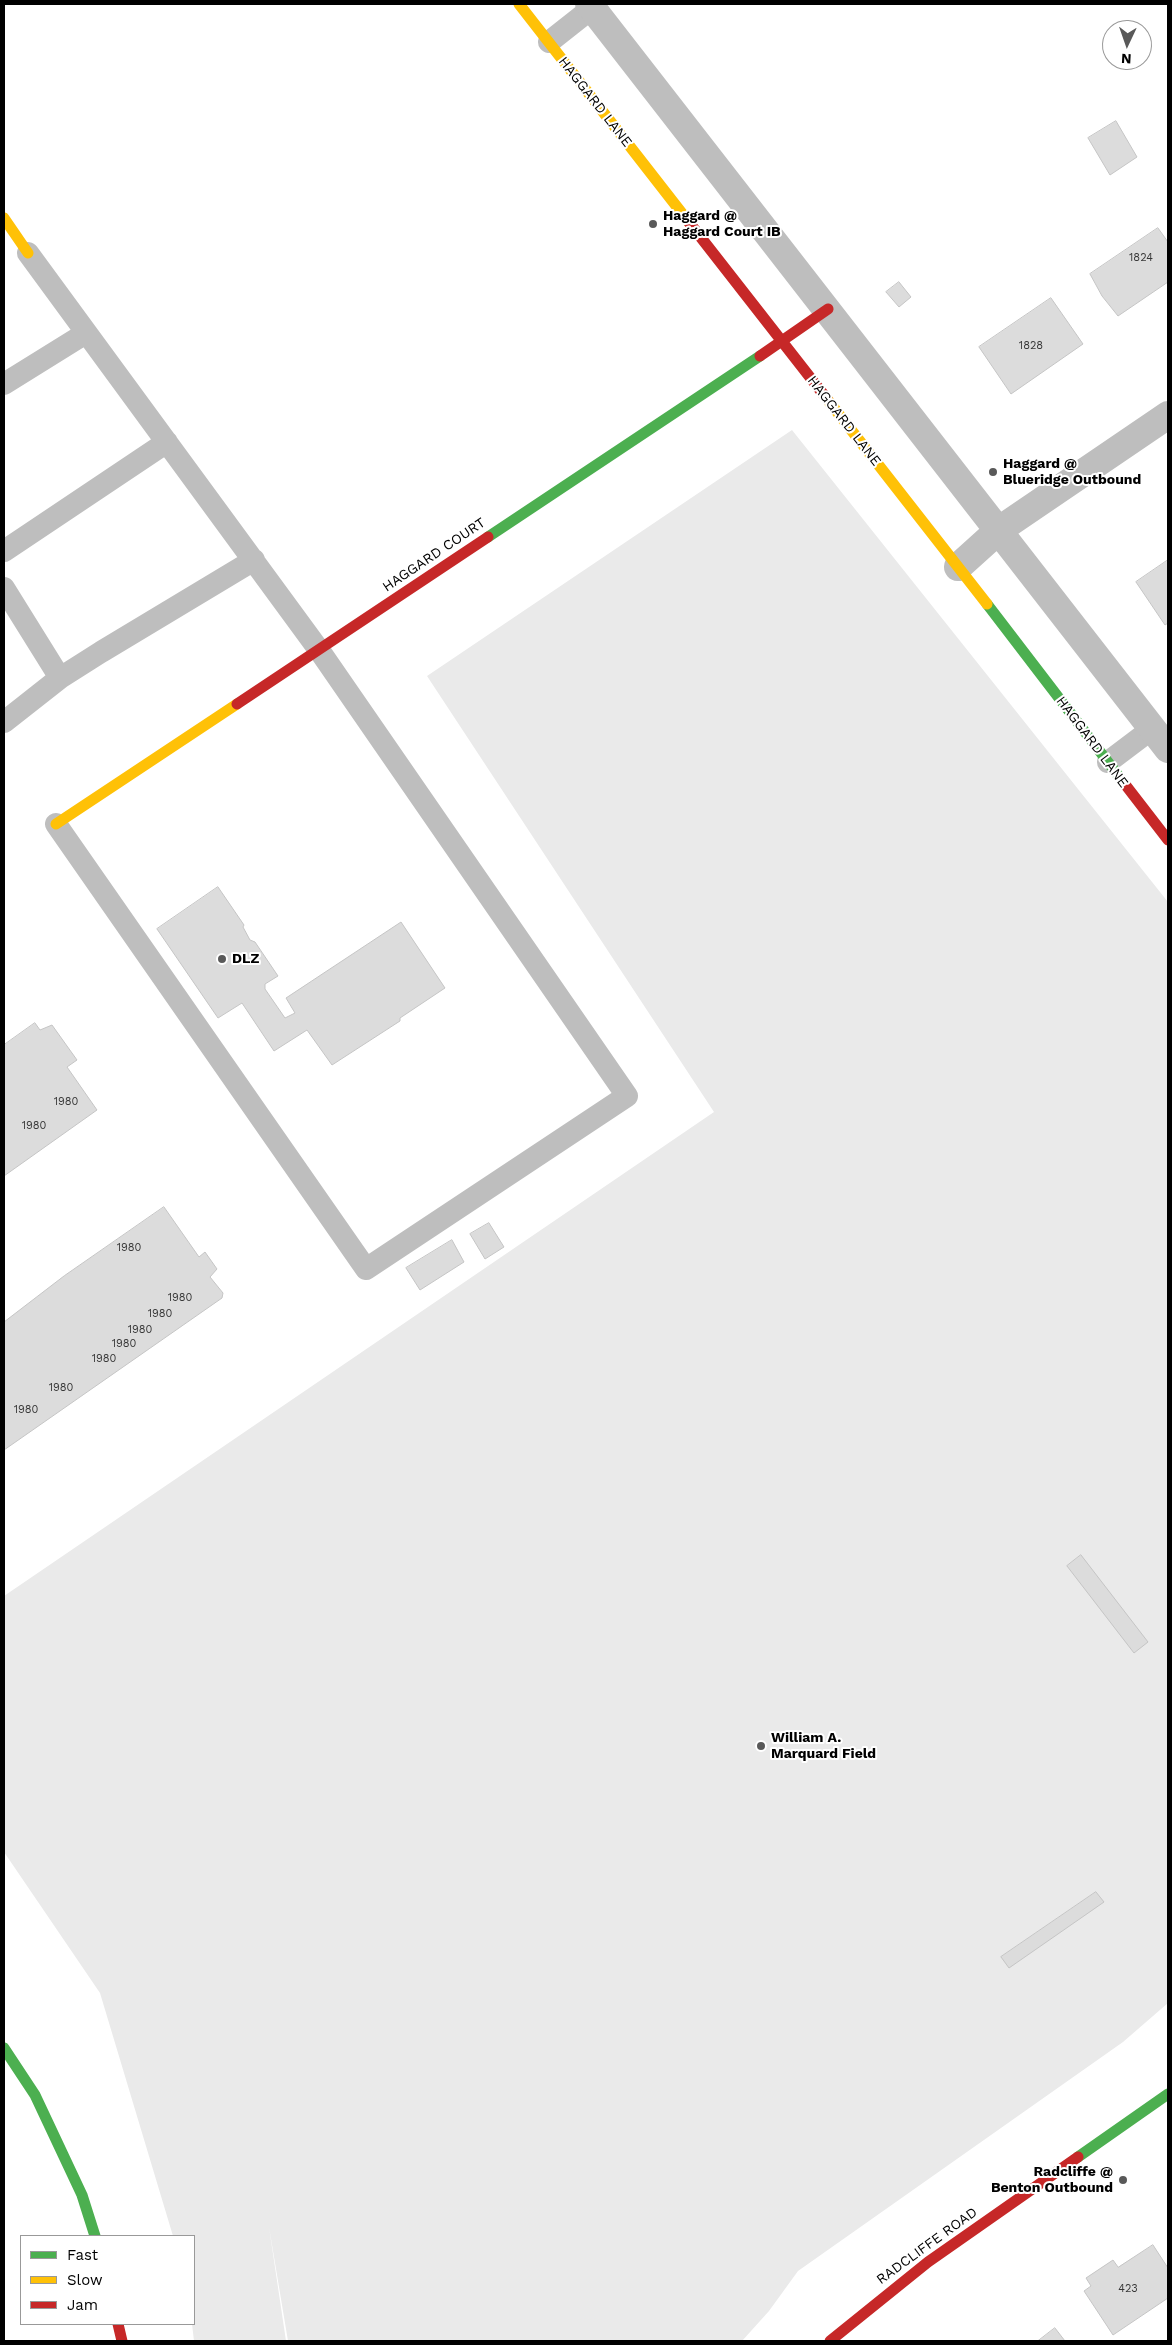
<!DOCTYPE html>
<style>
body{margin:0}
#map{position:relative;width:1172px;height:2345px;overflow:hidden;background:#fff;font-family:"Work Sans",sans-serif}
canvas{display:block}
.frame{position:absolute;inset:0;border:5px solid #000;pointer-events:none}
.legend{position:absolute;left:20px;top:2235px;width:175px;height:90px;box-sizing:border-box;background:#fff;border:1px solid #999;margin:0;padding:6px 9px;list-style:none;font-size:15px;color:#000}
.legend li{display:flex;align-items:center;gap:10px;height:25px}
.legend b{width:25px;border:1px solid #999}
.north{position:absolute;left:1102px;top:20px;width:50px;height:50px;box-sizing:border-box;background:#fff;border:1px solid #999;border-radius:50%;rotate:183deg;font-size:14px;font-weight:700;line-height:20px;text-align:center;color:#000}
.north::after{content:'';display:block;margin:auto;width:18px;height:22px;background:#595959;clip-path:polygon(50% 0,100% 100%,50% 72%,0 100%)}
</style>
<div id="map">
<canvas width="1172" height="2345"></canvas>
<div class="frame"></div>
<ul class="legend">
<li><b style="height:6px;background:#4caf50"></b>Fast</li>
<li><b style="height:6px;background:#ffc107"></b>Slow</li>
<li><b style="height:6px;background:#c62828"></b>Jam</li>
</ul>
<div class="north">N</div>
</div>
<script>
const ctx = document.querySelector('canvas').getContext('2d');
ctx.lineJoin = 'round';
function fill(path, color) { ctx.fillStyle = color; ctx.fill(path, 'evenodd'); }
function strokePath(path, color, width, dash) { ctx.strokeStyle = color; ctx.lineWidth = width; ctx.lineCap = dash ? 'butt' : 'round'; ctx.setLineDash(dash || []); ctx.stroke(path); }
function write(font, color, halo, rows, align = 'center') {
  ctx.font = font + ' "Work Sans",sans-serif'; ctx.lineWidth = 4; ctx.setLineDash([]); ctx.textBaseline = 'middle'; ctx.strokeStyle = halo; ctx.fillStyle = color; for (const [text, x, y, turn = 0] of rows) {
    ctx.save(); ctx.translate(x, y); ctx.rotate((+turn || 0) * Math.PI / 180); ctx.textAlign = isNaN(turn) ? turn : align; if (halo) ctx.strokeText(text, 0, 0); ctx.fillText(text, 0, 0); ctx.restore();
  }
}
fill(new Path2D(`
 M792 430 1168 902V2003L1123 2042 798 2271 769 2311 742 2341H288L269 2227 286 2341H194L192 2324H194V2236H173L100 1993 4 1852V1596L714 1112 427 676Z`), '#eaeaea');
const building = new Path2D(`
 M1116 121 1137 157 1110 175 1088 138Z
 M1158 228 1168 242V282L1118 316 1102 296 1090 274Z
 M899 282 911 297 899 307 886 292Z
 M1051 298 1083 344 1011 394 979 347Z
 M1168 560V623L1165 625 1136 582Z
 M218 887 244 925 243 927 250 940 255 942 278 976 265 984V989L285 1018 295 1013 286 998 401 922 445 988 400 1018V1021L332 1065 307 1030 274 1051 242 1003 218 1018 157 929Z
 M35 1023 40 1030 52 1025 77 1060 67 1067 97 1110 4 1176V1045Z
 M164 1207 199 1257 205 1252 217 1269 210 1277 223 1293 222 1298 4 1450V1322L64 1276Z
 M489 1223 504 1247 485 1259 470 1234Z
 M452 1240 464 1262 420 1290 406 1268Z
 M1081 1555 1148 1642 1134 1653 1067 1566Z
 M1096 1892 1104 1902 1009 1968 1001 1957Z
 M1153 2245 1168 2268V2298L1113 2335 1084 2291 1091 2286 1086 2278 1113 2260 1118 2267Z
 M1055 2328 1065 2341H1038Z`);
fill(building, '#dcdcdc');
strokePath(building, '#c5c5c5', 1);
strokePath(new Path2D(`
 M549 42 592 8
 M28 253 319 650 627 1096 366 1269 56 824
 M4 384 86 333
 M4 551 167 442
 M4 588 60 678
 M4 722 60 678 101 652 254 560
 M1108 762 1153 728`), '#bebebe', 22);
strokePath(new Path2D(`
 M589 4 1168 749
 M958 567 999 530 1168 415`), '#bebebe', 28);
strokePath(new Path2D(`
 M488 537 760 356
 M987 604 1124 783
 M4 2048 35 2095 82 2195 95 2236
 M1078 2157 1168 2094`), '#4caf50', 11);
strokePath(new Path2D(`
 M519 4 688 221
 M4 218 28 253
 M827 399 987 604
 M56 824 237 704`), '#ffc107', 11);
strokePath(new Path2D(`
 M688 221 827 399
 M760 356 828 309
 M237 704 488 537
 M1124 783 1168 840
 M118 2324 122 2341
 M830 2341 928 2262 1078 2157`), '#c62828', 11);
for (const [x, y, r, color] of [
 [653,224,5,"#595959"],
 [993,472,5,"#595959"],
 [222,959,5,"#595959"],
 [761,1746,5,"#595959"],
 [1123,2180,5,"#595959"]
]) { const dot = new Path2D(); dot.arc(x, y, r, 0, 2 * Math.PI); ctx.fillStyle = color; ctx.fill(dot); strokePath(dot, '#fff', 2); }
write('11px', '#373737', null, [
 ["1824",1141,258],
 ["1828",1031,346],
 ["1980",66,1102],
 ["1980",34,1126],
 ["1980",129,1248],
 ["1980",180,1298],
 ["1980",160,1314],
 ["1980",140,1330],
 ["1980",124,1344],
 ["1980",104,1359],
 ["1980",61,1388],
 ["1980",26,1410],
 ["423",1128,2289]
]);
write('14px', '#000', '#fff', [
 ["HAGGARD LANE",595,102,52],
 ["HAGGARD LANE",844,421,52],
 ["HAGGARD COURT",434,555,-34],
 ["HAGGARD LANE",1092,742,53],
 ["RADCLIFFE ROAD",927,2246,-36]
]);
write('bold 14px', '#000', '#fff', [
 ["Haggard @",663,216],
 ["Haggard Court IB",663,232],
 ["Haggard @",1003,464],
 ["Blueridge Outbound",1003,480],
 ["DLZ",232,959],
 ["William A.",771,1738],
 ["Marquard Field",771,1754],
 ["Radcliffe @",1113,2172,"right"],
 ["Benton Outbound",1113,2188,"right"]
], 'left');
</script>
